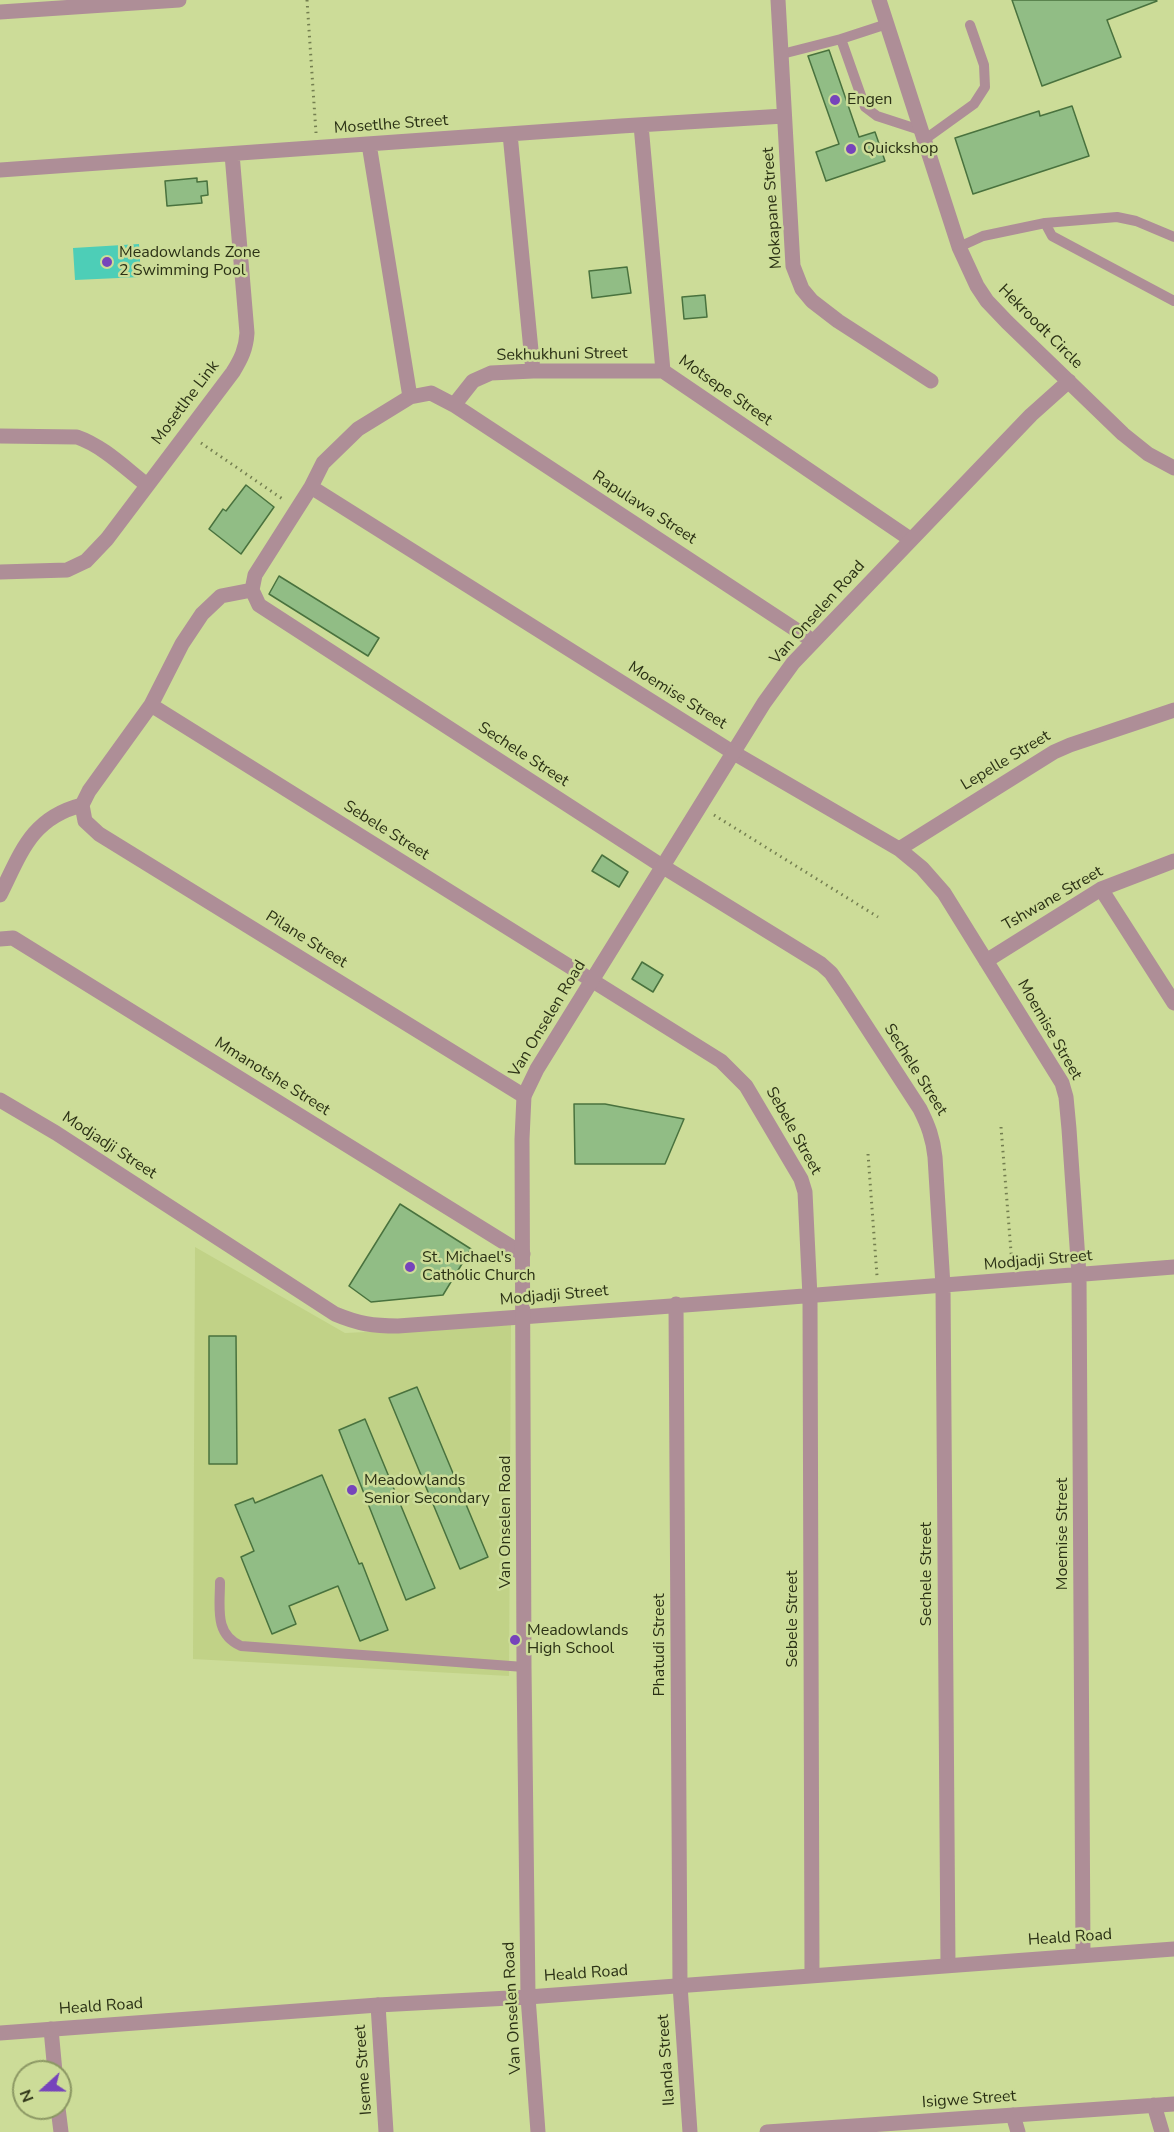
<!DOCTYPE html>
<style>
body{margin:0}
#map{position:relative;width:1174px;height:2132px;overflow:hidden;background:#ccdc98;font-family:"Nunito Sans",sans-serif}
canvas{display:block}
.north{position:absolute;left:12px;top:2060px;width:60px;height:60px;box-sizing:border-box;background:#ccdc98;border:2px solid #8c9864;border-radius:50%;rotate:249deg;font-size:16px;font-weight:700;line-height:24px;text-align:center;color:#2b3115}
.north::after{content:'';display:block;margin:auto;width:21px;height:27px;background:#7644bb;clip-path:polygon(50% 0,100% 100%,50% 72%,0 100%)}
</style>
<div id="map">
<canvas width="1174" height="2132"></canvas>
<div class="north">N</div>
</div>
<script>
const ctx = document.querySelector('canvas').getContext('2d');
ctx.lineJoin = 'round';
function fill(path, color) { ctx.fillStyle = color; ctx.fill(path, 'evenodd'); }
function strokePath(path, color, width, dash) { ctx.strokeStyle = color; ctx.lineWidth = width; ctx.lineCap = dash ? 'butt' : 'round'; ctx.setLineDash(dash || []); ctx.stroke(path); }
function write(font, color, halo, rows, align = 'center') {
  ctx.font = font + ' "Nunito Sans",sans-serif'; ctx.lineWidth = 5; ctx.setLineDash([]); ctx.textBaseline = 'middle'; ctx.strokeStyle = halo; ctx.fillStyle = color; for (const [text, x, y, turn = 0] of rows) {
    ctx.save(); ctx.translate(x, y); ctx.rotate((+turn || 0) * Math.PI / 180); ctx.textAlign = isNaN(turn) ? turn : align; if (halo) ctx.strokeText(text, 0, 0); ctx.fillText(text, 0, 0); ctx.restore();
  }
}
fill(new Path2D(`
 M195 1247 345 1333 511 1325 509 1676 193 1659Z`), '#c1d287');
fill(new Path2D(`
 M139 244 141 277 75 280 73 248Z`), '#4dceb7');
const building = new Path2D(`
 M1012 0H1156L1157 1 1107 20 1121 57 1042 86Z
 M829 50 859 137 875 132 885 161 826 181 816 152 839 144 808 56Z
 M1072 106 1089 156 973 194 955 138 1039 111 1040 116Z
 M197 178V182L207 181 208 195 201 196 202 203 167 206 165 181Z
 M627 267 631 293 592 298 589 271Z
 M705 295 707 317 684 319 682 297Z
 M246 485 274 507 241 554 209 529 223 509 226 511Z
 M279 576 379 638 368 656 269 594Z
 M602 855 628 872 619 887 592 871Z
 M642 962 663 975 653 992 632 979Z
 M574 1104H605L684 1119 665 1164H575Z
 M400 1204 471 1249 443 1295 371 1302 349 1286Z
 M209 1336H236L237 1464H209Z
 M417 1387 488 1557 460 1569 389 1398Z
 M365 1419 435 1588 406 1600 339 1430Z
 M322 1475 359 1564 362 1563 388 1630 360 1641 338 1586 289 1606 296 1624 272 1634 241 1557 254 1551 235 1505 253 1498 255 1503Z`);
fill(building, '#91bd85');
strokePath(building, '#49723e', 1.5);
strokePath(new Path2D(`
 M307 0 316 133
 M201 443 284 500
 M714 815 878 917
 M1001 1127 1012 1264
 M868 1154 877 1276`), '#747f50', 3, [1.5, 4.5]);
strokePath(new Path2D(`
 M841 39 865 107 877 116 920 130
 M782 54 841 39 887 24
 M924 140 974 104 985 87 984 65 970 25
 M1045 223 1052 236 1174 301
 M959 247 983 236 1045 223 1117 217 1136 221 1174 237
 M220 1582C220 1608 214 1634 241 1646L524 1667`), '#ae8e97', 10);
strokePath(new Path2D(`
 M778 0 793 266 802 289 812 301 838 321 931 381
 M641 125 663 371
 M510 134 533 371
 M369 144 410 397
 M0 170 621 126 784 116
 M663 371 910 539
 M454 405 473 381 491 373 533 371H663
 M0 436 77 437C103 446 125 468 147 485
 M311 487 734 753 899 849 922 868 944 893 1062 1083 1066 1097 1069 1129 1079 1275 1083 1955
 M0 572 67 570 86 561 107 539 233 372C241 359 246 349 247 333L232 154
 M252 590 259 605 662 866 821 964 831 973 844 992 920 1109C928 1125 933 1138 935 1157L943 1286 948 1965
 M252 590 255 575 311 487 323 463 358 429 410 397 431 393 454 405 813 641
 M151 705 721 1061 746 1086 801 1179 805 1192 810 1297 812 1975
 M82 805 85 821 99 834 524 1096
 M82 805 89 791 151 705 182 644 202 614 221 596 252 590
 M899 849 1054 752 1070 745 1174 710
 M1101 889 1174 1003
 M0 895C21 853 31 818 82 805
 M0 939 13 938 523 1254
 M986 961 1101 889 1174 861
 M0 1100 56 1133 335 1314C359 1324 373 1326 398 1326 657 1307 915 1289 1174 1267
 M676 1304 680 1985 690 2132
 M378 2005 386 2132
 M51 2029 55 2072
 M1154 2105 1162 2132
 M58 2108 61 2132
 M1013 2115 1018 2132
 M767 2132 1174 2104`), '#ae8e97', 15);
strokePath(new Path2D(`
 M879 0 959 247 977 286 987 301 1007 322 1123 434 1148 454 1174 468
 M0 12 179 0
 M0 2033 378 2005 528 1997 1174 1949
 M538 2132 528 1997 524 1667 522 1139 524 1096 537 1069 764 703 793 663 1031 415 1069 381`), '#ae8e97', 15);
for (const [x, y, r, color] of [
 [835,100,6,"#7644bb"],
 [851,149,6,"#7644bb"],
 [107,262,6,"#7644bb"],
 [410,1267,6,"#7644bb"],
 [352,1490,6,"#7644bb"],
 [515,1640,6,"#7644bb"]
]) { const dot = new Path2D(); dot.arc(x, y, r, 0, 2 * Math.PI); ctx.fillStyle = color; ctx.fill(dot); strokePath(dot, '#ccdc98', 2); }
write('16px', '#2b3115', '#ccdc98', [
 ["Engen",847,100],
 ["Quickshop",863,149],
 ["Meadowlands Zone",119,253],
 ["2 Swimming Pool",119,271],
 ["St. Michael's",422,1258],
 ["Catholic Church",422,1276],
 ["Meadowlands",364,1481],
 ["Senior Secondary",364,1499],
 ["Meadowlands",527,1631],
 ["High School",527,1649]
], 'left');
write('16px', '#2b3115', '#ccdc98', [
 ["Mosetlhe Street",391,125,-4],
 ["Mokapane Street",773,208,-94],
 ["Hekroodt Circle",1040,327,45],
 ["Sekhukhuni Street",562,355,-1],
 ["Motsepe Street",725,391,35],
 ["Mosetlhe Link",186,403,-53],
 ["Rapulawa Street",644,508,33],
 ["Van Onselen Road",818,613,-48],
 ["Moemise Street",677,696,32],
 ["Sechele Street",523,755,33],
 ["Lepelle Street",1006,761,-31],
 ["Sebele Street",386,831,32],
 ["Tshwane Street",1053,899,-30],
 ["Pilane Street",306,940,32],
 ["Van Onselen Road",548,1019,-59],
 ["Moemise Street",1049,1030,60],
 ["Sechele Street",915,1070,58],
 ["Mmanotshe Street",272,1077,32],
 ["Sebele Street",793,1131,61],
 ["Modjadji Street",109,1146,33],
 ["Modjadji Street",1038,1261,-5],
 ["Modjadji Street",554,1296,-5],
 ["Van Onselen Road",506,1522,-90],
 ["Moemise Street",1063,1534,-90],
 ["Sechele Street",927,1574,-90],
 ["Sebele Street",793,1619,-90],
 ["Phatudi Street",660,1645,-90],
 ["Heald Road",1070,1938,-4],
 ["Heald Road",586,1974,-4],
 ["Heald Road",101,2007,-4],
 ["Van Onselen Road",513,2008,-93],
 ["Ilanda Street",667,2060,-94],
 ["Iseme Street",364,2070,-94],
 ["Isigwe Street",969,2100,-4]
]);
</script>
